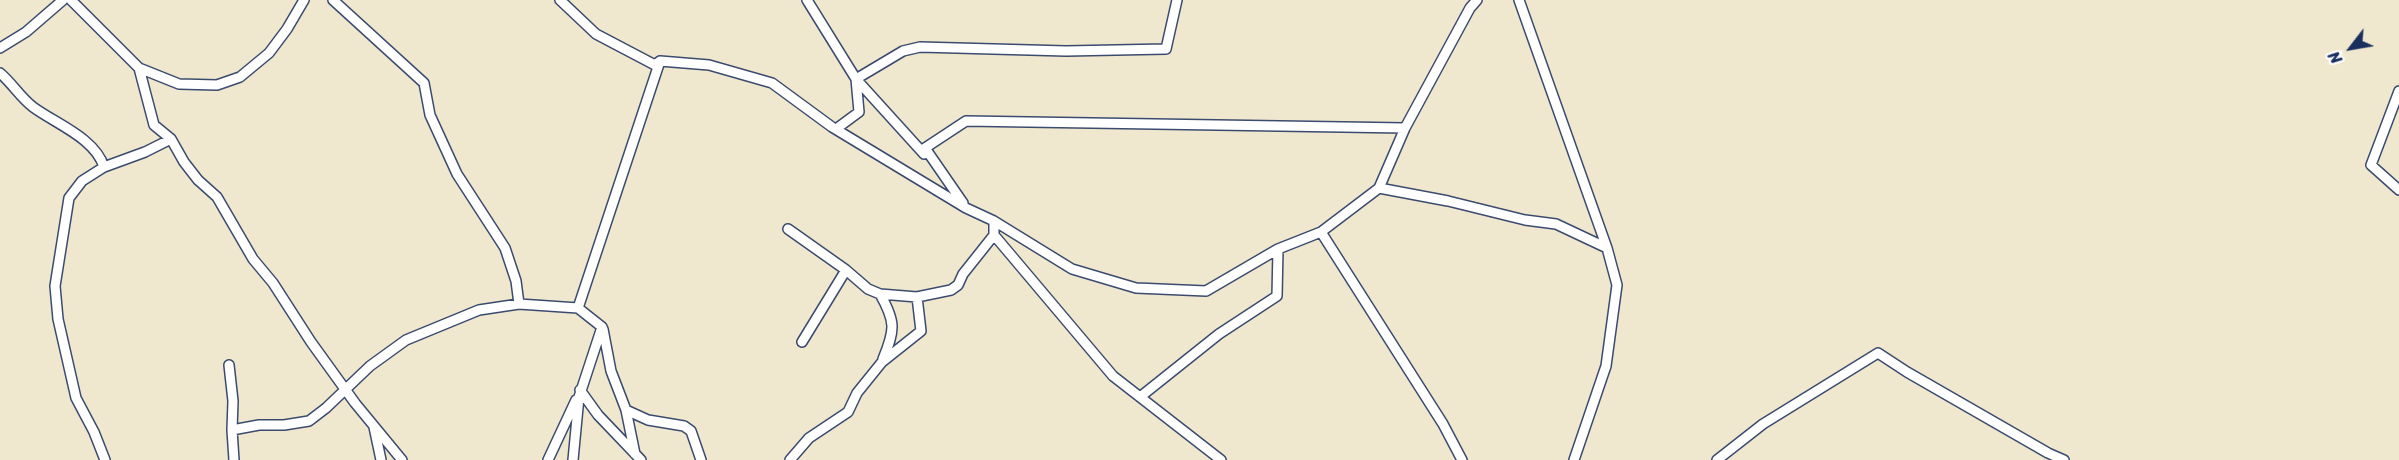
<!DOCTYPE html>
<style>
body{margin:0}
#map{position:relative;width:2399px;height:460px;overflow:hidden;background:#f0e8ce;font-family:Sriracha,sans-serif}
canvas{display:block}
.north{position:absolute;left:2321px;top:18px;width:60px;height:60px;-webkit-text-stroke:4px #fff;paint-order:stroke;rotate:239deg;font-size:16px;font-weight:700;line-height:24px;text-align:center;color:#1b2f5e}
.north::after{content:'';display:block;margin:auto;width:21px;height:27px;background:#1b2f5e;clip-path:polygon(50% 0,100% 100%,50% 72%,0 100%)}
</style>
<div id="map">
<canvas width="2399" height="460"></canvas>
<div class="north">N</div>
</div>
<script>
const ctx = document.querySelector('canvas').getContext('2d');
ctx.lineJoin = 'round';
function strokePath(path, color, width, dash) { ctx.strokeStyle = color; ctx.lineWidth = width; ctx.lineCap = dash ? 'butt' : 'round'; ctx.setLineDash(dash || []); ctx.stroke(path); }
const minor = new Path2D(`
 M71 0 139 68 179 84 217 85 240 77 269 53 287 29 304 0
 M333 0 424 83 430 115 457 174 505 248 516 281 519 304
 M560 0 596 34 655 65 660 61 709 65 772 83 832 127 966 208 994 221 1072 269 1136 288 1206 291 1278 249 1321 232 1379 188 1405 128 1470 8 1477 0
 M807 0 856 79 924 154 925 148 963 203
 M1519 0 1607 248 1617 285 1606 366 1574 460
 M0 48 26 32 63 0
 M139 68 154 125 171 139 184 162 198 180 217 197 253 259 273 283 311 342 355 403 402 460
 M0 73C12 83 20 97 33 107 56 124 95 138 104 167
 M2399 91 2371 165 2399 190
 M836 129 859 112 856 79 903 51 920 47 1066 51 1166 49 1177 0
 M925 148 966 121 1405 128
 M1379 188 1448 201 1525 220 1556 224 1607 248
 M994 221V235L1113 376 1221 460
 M788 229 846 270 868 289 880 294 917 297 951 290 958 285 963 274 994 235
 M1321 232 1443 424 1462 460
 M880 294C896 322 895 330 883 359
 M578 308 660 61
 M603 329 611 371 626 410 635 454
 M802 342 846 270
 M229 365 233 401 232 430
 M580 390 598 415 641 460
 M1140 397 1219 334 1277 296 1278 249
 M626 410 648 420 684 426 691 431 701 460
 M374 427 381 460
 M105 460 94 432 76 398 58 319 55 286 69 198 82 181 104 167 145 152 171 139
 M234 460 232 430 259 425H284L309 421 326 408 370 366 406 340 479 310 519 304 578 308 602 327 579 397 573 460
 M548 460 576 400
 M790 460 809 438 848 412 857 393 882 362 921 331 917 297
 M1717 460 1763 424 1878 353 1907 372 2048 453 2064 460`);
strokePath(minor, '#3b4b6f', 12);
strokePath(minor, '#fff', 9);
</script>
